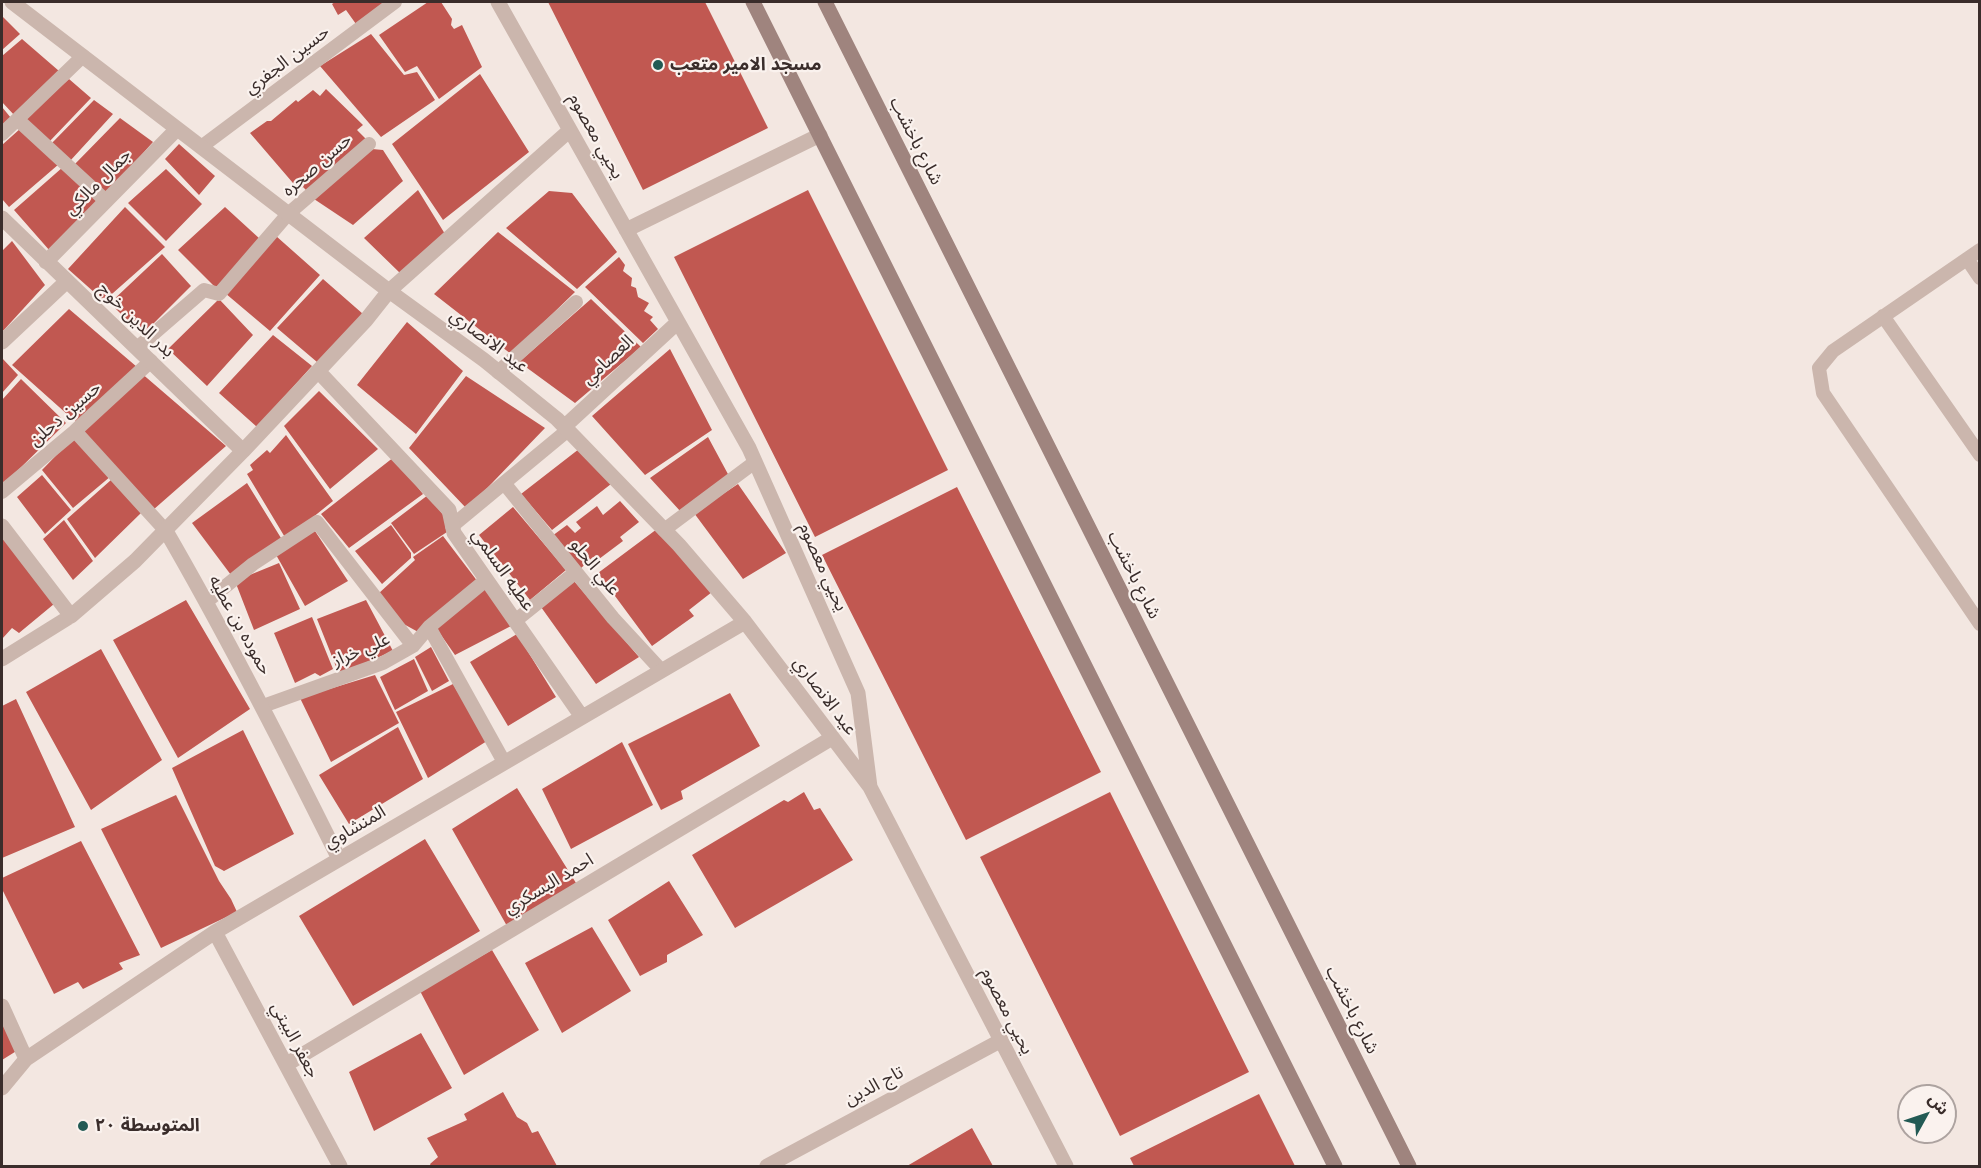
<!DOCTYPE html>
<meta charset="utf-8">
<style>
body{margin:0}
#map{position:relative;width:1981px;height:1168px;overflow:hidden;background:#f3e7e1;font-family:Quicksand,"Noto Sans Arabic",sans-serif}
canvas{display:block}
.frame{position:absolute;inset:0;border:3px solid #3a2d2b;pointer-events:none}
.north{position:absolute;left:1897px;top:1084px;width:60px;height:60px;box-sizing:border-box;background:#faf2ee;border:2px solid #ada3a0;border-radius:50%;rotate:50deg;font-size:16px;font-weight:700;line-height:24px;text-align:center;color:#3a2d2b}
.north::after{content:'';display:block;margin:auto;width:21px;height:27px;background:#225a54;clip-path:polygon(50% 0,100% 100%,50% 72%,0 100%)}
</style>
<div id="map">
<canvas width="1981" height="1168"></canvas>
<div class="frame"></div>
<div class="north">ش</div>
</div>
<script>
const ctx = document.querySelector('canvas').getContext('2d');
ctx.lineJoin = 'round';
function fill(path, color) { ctx.fillStyle = color; ctx.fill(path, 'evenodd'); }
function strokePath(path, color, width, dash) { ctx.strokeStyle = color; ctx.lineWidth = width; ctx.lineCap = dash ? 'butt' : 'round'; ctx.setLineDash(dash || []); ctx.stroke(path); }
function write(font, color, halo, rows, align = 'center') {
  ctx.font = font + ' Quicksand,"Noto Sans Arabic",sans-serif'; ctx.lineWidth = 4.5; ctx.setLineDash([]); ctx.textBaseline = 'middle'; ctx.strokeStyle = halo; ctx.fillStyle = color; for (const [text, x, y, turn = 0] of rows) {
    ctx.save(); ctx.translate(x, y); ctx.rotate((+turn || 0) * Math.PI / 180); ctx.textAlign = isNaN(turn) ? turn : align; if (halo) ctx.strokeText(text, 0, 0); ctx.fillText(text, 0, 0); ctx.restore();
  }
}
fill(new Path2D(`
 M335 2H386L356 24 346 10 338 15 332 4Z
 M428 2H441L452 19 451 25 454 29 462 25 482 67 439 99 417 66 405 72 379 35Z
 M548 2H705L768 128 643 190Z
 M2 16 20 34 2 50Z
 M371 34 404 75 417 72 435 100 381 137 320 66Z
 M22 39 59 71 15 116 2 102V56Z
 M480 74 529 152 443 220 392 144Z
 M69 79 91 98 49 142 25 119Z
 M326 89 363 125 357 130 367 140 307 191 303 187 299 190 250 133 267 121H271L296 100 298 102 313 90 320 96Z
 M94 100 113 114 70 161 51 144Z
 M2 107 11 118 2 126Z
 M120 118 153 142 105 196 73 166Z
 M21 128 59 164 9 207 2 199V145Z
 M179 144 215 176 199 195 165 159Z
 M372 149 383 150 403 181 353 225 314 199Z
 M63 167 99 201 50 251 14 210Z
 M166 169 202 204 166 241 128 203Z
 M418 190 445 234 401 274 364 238Z
 M808 190 948 470 815 537 674 257Z
 M549 191 572 193 617 252 577 289 506 228Z
 M125 207 165 247 104 301 68 269Z
 M225 207 260 239 217 289 178 250Z
 M498 232 575 292 511 354 434 294Z
 M276 236 320 275 270 331 225 293Z
 M12 241 45 285 2 332V251Z
 M162 254 191 286 142 335 110 303Z
 M619 257 625 265 623 271 632 278 631 286 636 288 638 297 649 303 644 311 653 317 650 320 658 329 643 343 585 287Z
 M323 279 363 314 317 362 277 328Z
 M219 299 253 335 207 386 168 349Z
 M591 299 641 347 575 403 519 362Z
 M69 309 137 367 77 423 12 365Z
 M407 322 463 371 416 434 357 385Z
 M273 335 312 366 257 427 219 393Z
 M670 349 712 430 645 475 592 416Z
 M2 358 18 375 2 393Z
 M140 372 226 446 153 510 80 432Z
 M466 376 545 428 467 509 409 448Z
 M21 379 66 423 3 485 2 400Z
 M319 391 378 449 330 489 284 426Z
 M286 435 333 501 286 539 247 474 253 470 250 465 267 450 270 453Z
 M74 437 111 476 73 508 42 470Z
 M708 437 729 476 681 512 650 478Z
 M579 449 611 484 552 530 521 494Z
 M394 457 423 494 349 548 321 514Z
 M42 475 71 510 45 534 17 497Z
 M111 480 141 513 95 558 67 519Z
 M247 483 281 538 231 575 192 523Z
 M738 484 786 553 743 579 694 513Z
 M957 487 1101 772 966 840 822 555Z
 M428 495 447 520 450 530 414 554 391 523Z
 M620 501 639 522 620 537 623 541 599 559 593 557 580 569 552 536 567 525 575 533 581 528 576 522 597 506 603 515Z
 M513 507 566 570 530 600 479 535Z
 M64 520 93 561 73 580 43 539Z
 M391 525 411 553V558L382 584 355 551Z
 M313 528 348 581 305 606 275 553Z
 M657 529 712 592 689 610 694 616 652 646 598 573Z
 M2 533 54 604 19 633 12 628 2 639Z
 M443 536 478 582 420 633 400 622 378 594 415 560 413 557Z
 M279 563 300 609 254 630 235 581Z
 M574 581 639 657 596 684 541 607Z
 M484 584 511 626 455 655 434 625Z
 M186 600 250 709 178 758 113 640Z
 M366 600 393 651 339 674 317 619Z
 M312 617 333 669 320 676 315 673 295 683 274 633Z
 M517 634 556 697 508 726 470 662Z
 M431 647 449 681 432 691 415 657Z
 M101 649 162 760 91 810 26 692Z
 M414 659 428 691 395 710 380 677Z
 M375 675 399 723 331 762 300 698Z
 M453 684 487 741 428 778 396 712Z
 M730 693 760 746 681 791 683 799 661 810 628 744Z
 M16 699 75 827 2 858V706Z
 M398 727 423 779 349 824 319 775Z
 M243 730 294 834 224 871 215 866 172 768Z
 M622 742 653 805 571 849 542 789Z
 M517 788 576 883 507 926 452 829Z
 M804 792 814 810 820 808 853 860 735 928 692 855 784 800 788 802Z
 M1110 792 1249 1072 1120 1136 980 857Z
 M176 795 219 881 231 899 237 912 161 948 101 829Z
 M425 839 480 931 353 1006 299 916Z
 M81 841 140 955 119 963 123 969 83 989 78 982 54 994 2 889V878Z
 M669 881 703 935 667 955V962L640 976 608 920Z
 M592 927 631 991 562 1033 525 963Z
 M492 950 539 1030 464 1075 420 991Z
 M2 1017 18 1050 2 1060Z
 M421 1033 452 1088 374 1131 349 1072Z
 M503 1092 517 1117 527 1123 532 1133 538 1131 557 1166H431L430 1164 438 1157 427 1138 467 1120 464 1114Z
 M1259 1094 1295 1166H1134L1130 1158Z
 M972 1128 993 1166H907Z`), '#c15851');
strokePath(new Path2D(`
 M18 120 106 201
 M2 134 83 56
 M201 147 395 2
 M1980 250 1833 351 1819 368 1823 393 1980 624
 M1967 259 1980 278
 M1883 316 1980 455
 M137 348 204 290 219 294 288 214 369 144
 M498 372 576 302
 M75 431 166 531
 M504 483 613 618 661 670
 M2 492 75 431 151 361
 M452 526 568 430
 M664 530 755 462
 M206 602 253 564 317 522 413 646
 M515 621 576 572
 M429 627 504 762
 M263 706 383 663 413 646 429 627 486 580`), '#cbb6ad', 14);
strokePath(new Path2D(`
 M12 2 389 291 484 360 557 419 679 545 745 622 870 787
 M498 2 749 448 858 693 870 787 1066 1166
 M2 218 243 451
 M626 230 820 135
 M46 262 177 129
 M2 342 67 281
 M318 371 449 510 454 533 582 717
 M564 427 678 322
 M2 526 71 616
 M166 531C228 638 284 748 339 859
 M2 659 71 616 135 561 243 451 366 320 389 291 570 130
 M215 932 340 1166
 M2 1006 26 1059
 M287 1064 832 738
 M2 1088 26 1059 215 932 745 622
 M767 1166 1000 1041`), '#cbb6ad', 15);
strokePath(new Path2D(`
 M753 2 1335 1166
 M825 2 1409 1166`), '#9f847e', 15);
for (const [x, y, r, color] of [
 [658,65,6,"#225a54"],
 [83,1126,6,"#225a54"]
]) { const dot = new Path2D(); dot.arc(x, y, r, 0, 2 * Math.PI); ctx.fillStyle = color; ctx.fill(dot); strokePath(dot, '#faf2ee', 2); }
write('18px', '#3a2d2b', '#faf2ee', [
 ["حسين الجفري",287,60,-37],
 ["يحيي معصوم",596,136,61],
 ["شارع باخشب",916,141,63],
 ["حسن صحره",317,165,-41],
 ["جمال مالكي",98,182,-45],
 ["بدر الدين خوج",136,320,44],
 ["عيد الانصاري",489,341,37],
 ["العصامي",608,360,-43],
 ["حسين دحلن",65,414,-41],
 ["علي الحلو",595,567,51],
 ["يحيي معصوم",823,567,66],
 ["عطيه السلمي",503,570,55],
 ["شارع باخشب",1134,575,63],
 ["حموده بن عطيه",240,625,61],
 ["علي خراز",361,650,-23],
 ["عيد الانصاري",825,696,53],
 ["المنشاوي",355,827,-30],
 ["احمد البسكري",549,884,-31],
 ["شارع باخشب",1352,1010,63],
 ["يحيي معصوم",1007,1011,63],
 ["جعفر البيتي",295,1040,62],
 ["تاج الدين",874,1086,-28]
]);
write('bold 18px', '#3a2d2b', '#faf2ee', [
 ["مسجد الامير متعب",670,65],
 ["المتوسطة ٢٠",95,1126]
], 'left');
</script>
